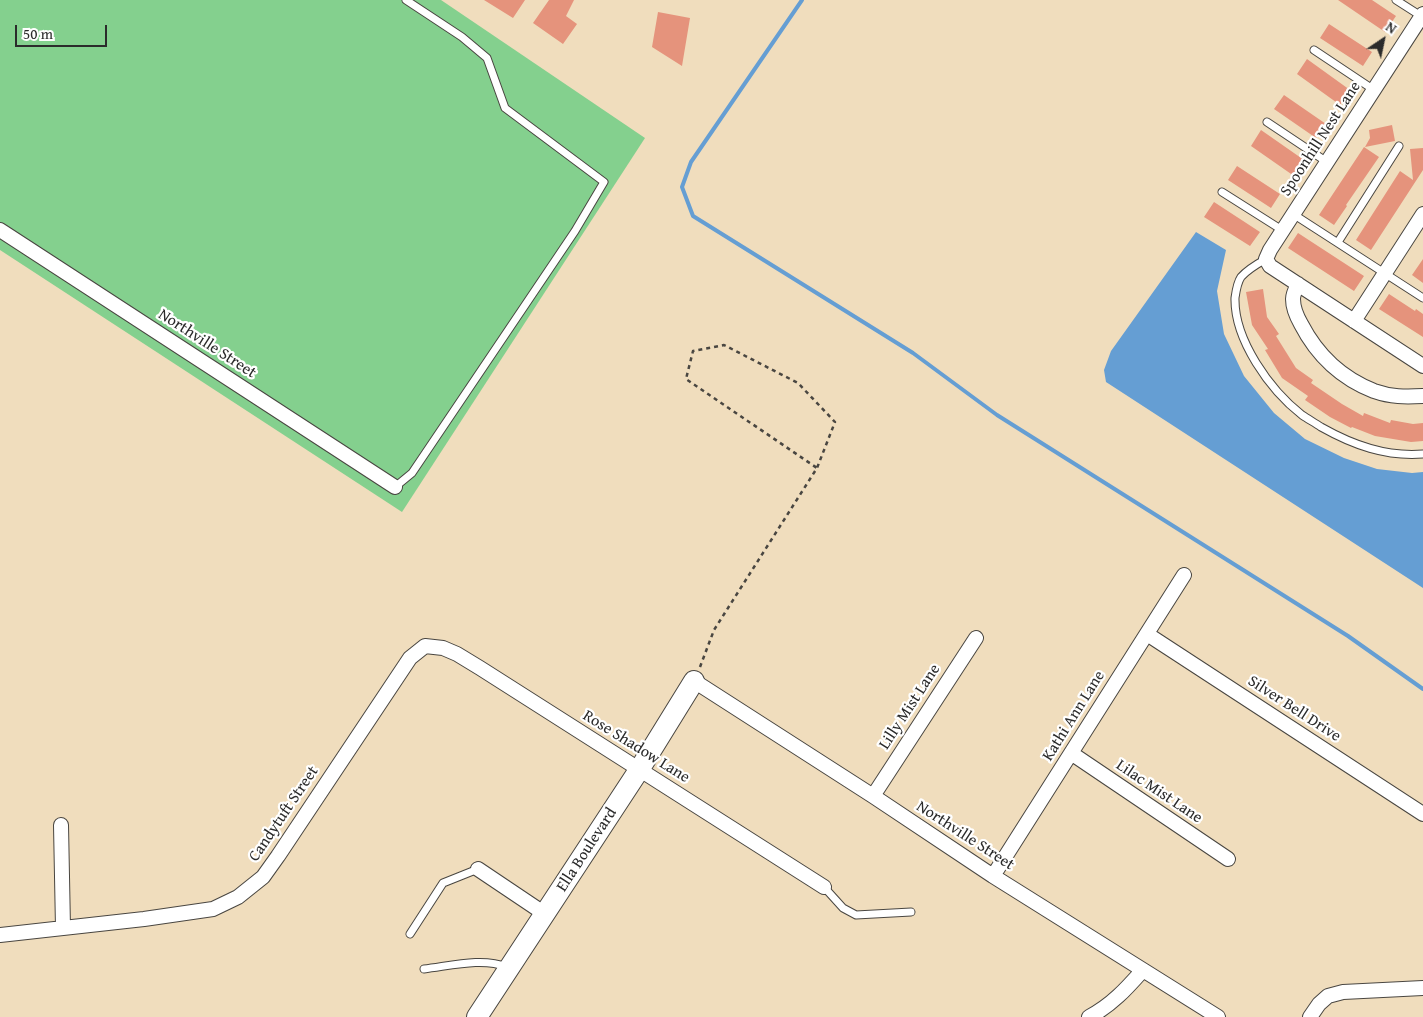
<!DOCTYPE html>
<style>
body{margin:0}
#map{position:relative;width:1423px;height:1017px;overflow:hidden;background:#f0ddbd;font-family:"Gentium Book Plus",serif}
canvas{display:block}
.north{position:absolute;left:1358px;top:15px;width:50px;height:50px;-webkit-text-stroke:4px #fff;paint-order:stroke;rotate:34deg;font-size:14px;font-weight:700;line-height:20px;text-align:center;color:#2b2b2b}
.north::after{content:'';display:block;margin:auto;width:18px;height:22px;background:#2b2b2b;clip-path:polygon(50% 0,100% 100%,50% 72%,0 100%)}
.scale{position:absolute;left:15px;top:25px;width:92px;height:22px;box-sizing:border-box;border:2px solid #2b2b2b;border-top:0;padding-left:6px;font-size:15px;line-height:18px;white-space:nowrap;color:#2b2b2b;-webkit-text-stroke:4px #fff;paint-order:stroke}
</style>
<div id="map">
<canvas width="1423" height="1017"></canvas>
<div class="north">N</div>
<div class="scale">50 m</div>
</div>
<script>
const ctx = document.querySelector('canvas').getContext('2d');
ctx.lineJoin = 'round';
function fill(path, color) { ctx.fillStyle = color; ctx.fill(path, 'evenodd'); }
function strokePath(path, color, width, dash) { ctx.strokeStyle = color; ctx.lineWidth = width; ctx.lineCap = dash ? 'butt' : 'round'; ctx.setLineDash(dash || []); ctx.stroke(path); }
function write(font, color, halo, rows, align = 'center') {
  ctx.font = font + ' "Gentium Book Plus",serif'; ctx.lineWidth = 4.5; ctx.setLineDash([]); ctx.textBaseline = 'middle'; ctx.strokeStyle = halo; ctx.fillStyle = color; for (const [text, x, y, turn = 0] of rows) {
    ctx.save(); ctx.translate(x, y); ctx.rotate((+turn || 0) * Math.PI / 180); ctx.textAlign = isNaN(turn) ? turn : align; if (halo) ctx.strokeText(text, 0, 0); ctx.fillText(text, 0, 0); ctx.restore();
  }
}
fill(new Path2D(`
 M0 0H441L645 138 402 512 0 250Z`), '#84d08e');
fill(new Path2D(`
 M1196 232 1226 250 1217 291 1224 334 1244 376 1274 413 1305 439 1344 458 1377 469 1412 473 1423 472V588L1106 382 1104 370 1111 351Z`), '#659ed3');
strokePath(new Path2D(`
 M802 0 691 162 682 187 693 216 913 353 997 415 1348 636 1423 689`), '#659ed3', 4);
fill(new Path2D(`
 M484 0H525L513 18Z
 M549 0H574L566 16 577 24 563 44 533 23Z
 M1338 0H1372L1396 16 1385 32Z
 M658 12 690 18 682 66 652 47Z
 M1329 24 1372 52 1363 66 1320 38Z
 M1307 59 1350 90 1340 105 1297 74Z
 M1284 95 1326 124 1316 138 1274 109Z
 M1392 125 1395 141 1365 147 1370 138 1369 130Z
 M1261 130 1304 160 1294 176 1251 146Z
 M1364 147 1379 157 1346 205 1347 206 1334 225 1319 215Z
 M1423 148V170L1371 250 1356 240 1400 171 1413 180 1410 149Z
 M1237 166 1280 194 1271 208 1228 180Z
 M1214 202 1260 232 1250 246 1204 217Z
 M1298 233 1364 276 1354 291 1288 248Z
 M1423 259V283L1412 275Z
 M1263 289 1267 317 1279 334 1276 336 1296 368 1313 380 1311 383 1342 404 1363 416 1364 413 1390 423 1391 420 1413 424 1423 423V441L1411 442 1375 436 1352 427 1351 428 1330 417 1305 400 1308 396 1282 378 1265 350 1268 349 1252 325 1246 292Z
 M1389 294 1415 311 1416 309 1423 314V337L1379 309Z`), '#e5937c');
const lane = new Path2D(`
 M1396 0 1421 16
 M1314 50 1374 90
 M1267 122 1327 162
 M1222 192 1282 230
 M1293 214 1423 298
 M1338 242 1399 146
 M1266 259C1257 264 1248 269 1241 277 1237 283 1236 291 1235 298 1234 340 1270 390 1302 415 1308 419 1315 423 1321 427 1353 445 1386 457 1423 454
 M395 487 412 473 575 231 604 182 505 108 487 58 462 37 406 0
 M824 887 843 908 856 915 911 912
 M410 934 443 883 478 869
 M424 969C450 966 482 957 507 967`);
const street = new Path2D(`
 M1423 14 1270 250 1266 259 1270 266 1423 366
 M0 230 395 487
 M1298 284C1296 288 1293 294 1293 299 1293 307 1297 317 1301 324 1317 355 1341 378 1374 391 1391 397 1405 397 1423 396
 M1354 321 1423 214
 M1147 634 1423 814
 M694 681 873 796 993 876 1218 1017
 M1071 753 1228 859
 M873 796 976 638
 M61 825 63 928
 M478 869 545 914
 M993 876 1184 575
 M0 935 144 919 213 909 238 897 263 877 278 856 410 658 425 646 443 648 457 654 480 668 824 887
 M1089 1017C1112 1005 1127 988 1143 970
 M1310 1017 1319 1004 1328 996 1343 992 1423 988`);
const secondary = new Path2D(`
 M477 1017 639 770 694 681`);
strokePath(lane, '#494641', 9);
strokePath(street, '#494641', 16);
strokePath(secondary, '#494641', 22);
strokePath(new Path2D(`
 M700 667 714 630 817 468 835 422 798 383 724 345 693 351 686 379 817 468`), '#494641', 2.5, [4, 4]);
strokePath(lane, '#fff', 7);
strokePath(street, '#fff', 14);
strokePath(secondary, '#fff', 20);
write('16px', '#2b2b2b', '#fff', [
 ["Spoonhill Nest Lane",1321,139,-57],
 ["Northville Street",207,344,33],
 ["Lilly Mist Lane",910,707,-57],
 ["Silver Bell Drive",1294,709,33],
 ["Kathi Ann Lane",1074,716,-58],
 ["Rose Shadow Lane",636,747,32],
 ["Lilac Mist Lane",1159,792,34],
 ["Candytuft Street",284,814,-56],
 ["Northville Street",965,836,33],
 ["Ella Boulevard",587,850,-57]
]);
</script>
